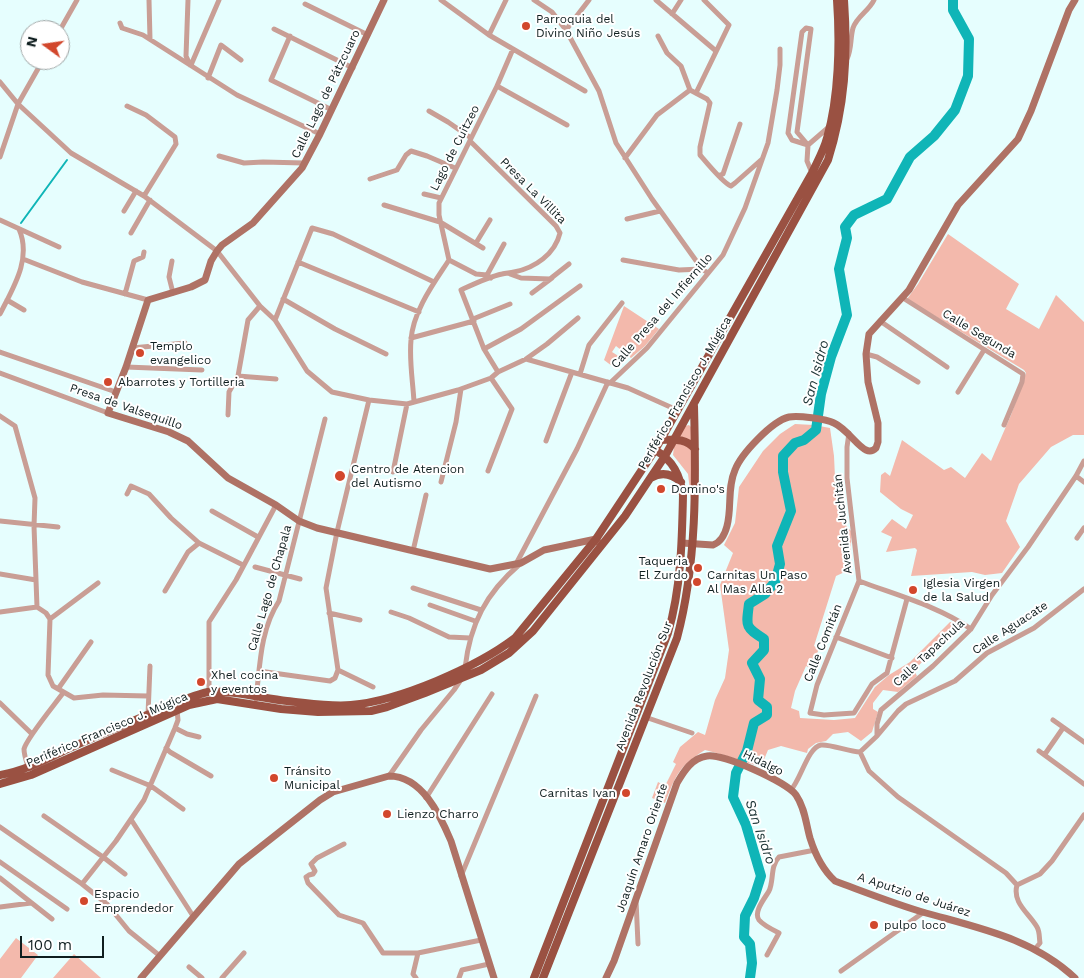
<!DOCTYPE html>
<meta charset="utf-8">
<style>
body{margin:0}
#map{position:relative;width:1084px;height:978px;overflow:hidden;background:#e6fefe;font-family:"Work Sans",sans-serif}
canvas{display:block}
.north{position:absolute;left:20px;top:20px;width:50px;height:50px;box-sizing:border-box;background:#fff;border:1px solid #9fa5a5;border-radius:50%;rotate:284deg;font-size:14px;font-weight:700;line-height:20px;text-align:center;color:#0f1e1f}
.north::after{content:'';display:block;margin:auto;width:18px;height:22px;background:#d2472c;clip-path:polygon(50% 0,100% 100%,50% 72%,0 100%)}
.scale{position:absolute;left:20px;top:936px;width:84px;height:22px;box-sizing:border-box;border:2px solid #0f1e1f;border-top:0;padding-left:6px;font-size:15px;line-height:18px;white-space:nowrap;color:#0f1e1f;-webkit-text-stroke:4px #fff;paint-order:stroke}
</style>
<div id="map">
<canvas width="1084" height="978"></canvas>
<div class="north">N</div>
<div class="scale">100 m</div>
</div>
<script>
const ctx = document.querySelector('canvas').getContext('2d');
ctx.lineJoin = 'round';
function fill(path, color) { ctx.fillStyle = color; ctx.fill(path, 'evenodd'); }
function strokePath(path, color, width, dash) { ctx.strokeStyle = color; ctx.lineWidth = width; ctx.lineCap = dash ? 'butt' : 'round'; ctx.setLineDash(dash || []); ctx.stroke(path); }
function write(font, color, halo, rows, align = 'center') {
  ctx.font = font + ' "Work Sans",sans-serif'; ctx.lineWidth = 4; ctx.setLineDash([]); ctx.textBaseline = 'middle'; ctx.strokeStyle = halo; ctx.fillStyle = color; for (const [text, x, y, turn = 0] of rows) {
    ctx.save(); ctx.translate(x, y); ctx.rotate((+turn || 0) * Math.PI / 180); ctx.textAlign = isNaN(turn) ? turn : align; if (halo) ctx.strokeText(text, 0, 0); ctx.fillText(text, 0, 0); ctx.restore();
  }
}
fill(new Path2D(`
 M948 234 1019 284 1006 309 1039 329 1056 295 1084 322V435H1073L1051 447 1019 484 1006 521 1020 547 1002 573 985 575 972 572 911 576 917 550 915 548 886 552 892 537 881 532 892 519 906 529 913 515 901 509 880 492 881 475 885 472 890 476 902 440 944 470 951 467 965 478 982 453 991 461 1011 415 1026 373 1024 370 907 299 918 284Z
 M624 306 659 329 645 346 631 358 616 346 612 352 620 357 612 366 604 360Z
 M795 424 814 425 830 428 834 456 836 499 841 520 852 532 849 570 836 576 814 646 819 649 814 660 811 658 808 667 806 666 795 691 791 708 799 711 800 718 834 720 855 718 875 687 889 675 910 662 950 622 960 625 914 670 917 676 898 692 883 690 873 703V709L878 712 872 732 861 741 848 732 833 734 826 741 816 743 808 749 807 753 781 746 768 750 761 767 724 755 705 750C678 767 676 775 665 803L652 798 658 782 665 786 676 764 673 762 680 747 698 732 705 735 715 700 725 678 729 650 720 585 733 553 724 545 735 523 739 487 763 451 780 434Z
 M689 425 691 427 692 497 691 499 688 474 673 455 674 447 685 426Z
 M16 938 38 955 21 978H0V959Z
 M74 954 101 978H53Z`), '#f3b9ac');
strokePath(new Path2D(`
 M21 223 67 160`), '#0fb5b7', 2);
strokePath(new Path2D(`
 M750 978 752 963 750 944 744 937 745 916 754 898 761 876 746 825 733 797 736 773 747 751 754 723 767 715V707L758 700 760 679 752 663 764 650V639C745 627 746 627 749 604L765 594 775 582 780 564 777 546 791 511 783 472V456L795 443 804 440 816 430 821 394 831 357 847 315 839 269 847 238 845 227 854 215 887 199 910 157 934 136 955 110 968 76 969 39 953 10V0`), '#0fb5b7', 10);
strokePath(new Path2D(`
 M149 0 150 39
 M188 0 186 56 190 65
 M441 0 489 35 585 91
 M534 0 552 12 566 30 599 91 616 143 652 199 702 269 708 273
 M656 0 716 51
 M305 4 368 35
 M672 14 681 0
 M120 23 122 28 143 35 237 95 320 134
 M274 29 353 68
 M60 30 77 0
 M566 30 589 0
 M489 35 506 0
 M290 36 271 80 332 110
 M658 36 667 53 681 66 690 90
 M847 59C852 48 850 39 853 28 857 16 869 11 874 0
 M191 65 219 0
 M208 78 221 45 241 60
 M0 82 18 104 71 153 144 196 217 251 260 306 275 320 307 371 332 392 369 400 407 404 458 390 491 378 498 372 526 359 547 344 578 318
 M497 86 567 125
 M690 90 707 99 710 103 700 147V155C706 162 724 184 731 186L735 183 761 160
 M696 93 729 25 704 0
 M127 106 146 115 175 137 176 144 144 196
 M429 111 448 122 471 138
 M470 141 556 226 560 233C555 254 535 268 514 272 510 273 506 273 502 274 488 277 474 284 461 290L484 349 498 372
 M808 145 792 140 788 133 802 32 806 28 811 29 797 132 808 145 807 161 812 173
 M808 145 830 126
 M219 156 244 163 263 162 304 163
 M0 157 18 104 43 60
 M625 158 657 115 690 90
 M720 175 723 174 740 124
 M370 179 397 170 406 155 411 151 427 156 455 168
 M424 194 441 198
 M384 205 440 222 483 248
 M124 211 136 191
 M627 219 660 211
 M0 220 59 247
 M131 233 150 200
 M476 243 490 220
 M23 259 82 282 148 300
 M449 260 439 215V203L497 86 513 49
 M449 260 476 274 487 275 491 278
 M623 260 679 270 702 269
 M172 261 169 277 173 293
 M298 262 419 312
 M510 274 521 278 550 279 569 264
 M487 275 504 244
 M532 293 552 278
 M125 294 134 261 143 257 144 252
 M903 298 1023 374 1022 382 1004 425
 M283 299 335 329 386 354
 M7 300 24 310
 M0 314C13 288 32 259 19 229
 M473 319 510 304
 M275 320 312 228 333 234 434 282
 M880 321 947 367
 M411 338 474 321
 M132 348 185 343
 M484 349 521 329 580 286
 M0 352 116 392
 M866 354 877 357 918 382
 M526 359 628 388 677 410
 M126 367 202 370
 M0 373 108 413
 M580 374 589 345 622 303
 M238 376 276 379
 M610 383 647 348 723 255 745 208 768 143 777 90 780 65V49
 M958 392 984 350
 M414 402C413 382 409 361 411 340 413 311 434 283 449 260
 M228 415 229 392 238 376 248 320 260 306
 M0 416 15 426 35 498 34 526 37 607
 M849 433 847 447V478L859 581
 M546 441 572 372
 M488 471 512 409 491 378
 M393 472 407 404
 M1076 476 1084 482
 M441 482 456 422 461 389
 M127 494 131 486 149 494 171 518 199 543 243 565
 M212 511 258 537
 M0 521 58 527
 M1077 538 1084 528
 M413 551 426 495
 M516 564 577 449 608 382
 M255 567 300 579
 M0 574 36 580
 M859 581 817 685 810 713 824 715 854 713 872 684 887 673 907 599
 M859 581C896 595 938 606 971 629
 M413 588 481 610
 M165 591 188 552 199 543
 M430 605 475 621
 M0 612 37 607 46 613 50 619 48 675 53 686 74 698 103 695 148 696
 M391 612 409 618 449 637 470 638
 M329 613 360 620
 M50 619 98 583
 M836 637 892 658
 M465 668C470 624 486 593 520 564
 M338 670 373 687
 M259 671 330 681 335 678 338 670 326 588 337 532 369 400
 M58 689 91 642
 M209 692V622L236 580 276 505
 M256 699C260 666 260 630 279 601L325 419
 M0 703 32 734
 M148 715 150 666
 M645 717 692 733
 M1053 720 1084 742
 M175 728 187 734 199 737
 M877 735V724L881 710 933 666 971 629 992 595 1028 547 1076 476 1084 461
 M166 748 170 752 211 776
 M1039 751 1084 784
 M860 752 869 771 898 797 1006 873 1017 885C1012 903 1029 913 1037 927 1040 932 1039 938 1040 943L1035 949
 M1045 754 1063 728
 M29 769C27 763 24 756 24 749 26 739 55 704 63 693
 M112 770 151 786 183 809
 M389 776 421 730 454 690 462 678
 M791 790C801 779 808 747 821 745 831 744 849 752 860 752L877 736 898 711 906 704 955 681 987 653 1034 628 1084 589
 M426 798 492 694
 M44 816 103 857 125 874
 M132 821 193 916
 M0 827 82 884 107 904 129 931 160 956
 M344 844 317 858 311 864 315 871 313 874 309 875 306 877 308 883 339 915 363 923 383 953H418L481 940
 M0 862 67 909
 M461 876 536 696
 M0 878 52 919
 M82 884 116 841 144 800 175 728 178 720 177 710
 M1017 885 1040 874 1052 861 1084 815
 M636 900 638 944
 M0 907 31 903
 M767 955 779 933C773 930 763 925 759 920 753 912 765 898 769 891 774 881 770 866 779 857L815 850
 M189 967 202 978
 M841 971 924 912
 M222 978 244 953
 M416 978 413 974 418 953
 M459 978 462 970 489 964`), '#c99e95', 5);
strokePath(new Path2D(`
 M384 0 320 134 302 168 253 223 222 245 217 251 211 261 205 280 191 287 148 300 126 367 108 413 169 432 188 441 228 478 276 505 299 521 317 528 490 569 521 563 544 550 596 539 598 542
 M682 543 713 545C721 542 725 534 727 526 732 508 727 488 735 470 741 454 772 421 789 417 798 415 826 419 834 423 847 429 857 446 866 450 870 452 873 451 876 448L878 442V423L868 382 866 354 869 334 909 290 958 205 1018 139 1031 111 1069 10 1075 0
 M141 978 239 864 320 800 333 792 389 776C422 776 440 815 451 841L494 978
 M606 978 614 961 677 783C684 771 692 758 707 756 722 753 787 782 796 795 805 808 806 824 810 838 815 854 823 870 835 881 865 892 895 904 926 913 979 928 1034 939 1075 978`), '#af7265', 7);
strokePath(new Path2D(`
 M659 440C672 440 685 437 695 449
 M651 478C662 471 672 474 681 482
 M0 775C25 771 47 759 70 748 96 736 122 726 147 715 167 707 186 697 208 692 226 689 266 699 287 701 308 703 330 707 351 705 399 701 477 667 515 638L596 539 655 450 812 173C817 162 824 150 827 138 839 97 840 42 837 0
 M0 784 31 775 189 705 217 699 281 709 318 712 371 711 387 707 425 693 481 670 509 653 533 631 625 516 665 456 828 160C845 106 848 57 844 0
 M534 978 668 633C681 588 682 542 683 495 680 475 673 460 655 450
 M543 978 677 638C697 563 696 483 694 406`), '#9a5142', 8);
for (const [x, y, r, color] of [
 [526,26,5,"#d2472c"],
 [140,353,5,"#d2472c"],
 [108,382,5,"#d2472c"],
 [340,476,6,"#d2472c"],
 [661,489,5,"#d2472c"],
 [698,568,5,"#d2472c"],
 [697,582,5,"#d2472c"],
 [913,590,5,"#d2472c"],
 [201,682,5,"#d2472c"],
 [274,778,5,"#d2472c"],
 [626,793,5,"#d2472c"],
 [387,814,5,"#d2472c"],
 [84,901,5,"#d2472c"],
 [874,925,5,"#d2472c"]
]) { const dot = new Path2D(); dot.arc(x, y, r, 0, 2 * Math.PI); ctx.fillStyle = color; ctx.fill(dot); strokePath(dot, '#fff', 2); }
write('12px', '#0f1e1f', '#fff', [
 ["Parroquia del",536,19],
 ["Divino Niño Jesús",536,33],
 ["Templo",150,346],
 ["evangelico",150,360],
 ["Abarrotes y Tortilleria",118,382],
 ["Centro de Atencion",351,469],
 ["del Autismo",351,483],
 ["Domino's",671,489],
 ["Taqueria",688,561,"right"],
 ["El Zurdo",688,575,"right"],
 ["Carnitas Un Paso",707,575],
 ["Al Mas Alla 2",707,589],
 ["Iglesia Virgen",923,583],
 ["de la Salud",923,597],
 ["Xhel cocina",211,675],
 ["y eventos",211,689],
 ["Tránsito",284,771],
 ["Municipal",284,785],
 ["Carnitas Ivan",616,793,"right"],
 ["Lienzo Charro",397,814],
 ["Espacio",94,894],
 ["Emprendedor",94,908],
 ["pulpo loco",884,925]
], 'left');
write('12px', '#0f1e1f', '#fff', [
 ["Calle Lago de Pátzcuaro",326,94,-64],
 ["Lago de Cuitzeo",455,148,-63],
 ["Presa La Villita",533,191,45],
 ["Calle Presa del Infiernillo",662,311,-49],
 ["Calle Segunda",979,334,31],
 ["Periférico Francisco J. Múgica",685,393,-60],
 ["Presa de Valsequillo",126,407,19],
 ["Avenida Juchitán",843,524,-96],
 ["Calle Lago de Chapala",270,588,-74],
 ["Calle Aguacate",1010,628,-33],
 ["Calle Comitán",823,643,-68],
 ["Calle Tapachula",929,653,-43],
 ["Avenida Revolución Sur",644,686,-69],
 ["Periférico Francisco J. Múgica",107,730,-23],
 ["Hidalgo",763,763,26],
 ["Joaquín Amaro Oriente",642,848,-71],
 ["A Aputzio de Juárez",914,895,18]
]);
write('italic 14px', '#22393a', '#fff', [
 ["San Isidro",816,373,-75],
 ["San Isidro",760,832,71]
]);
</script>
